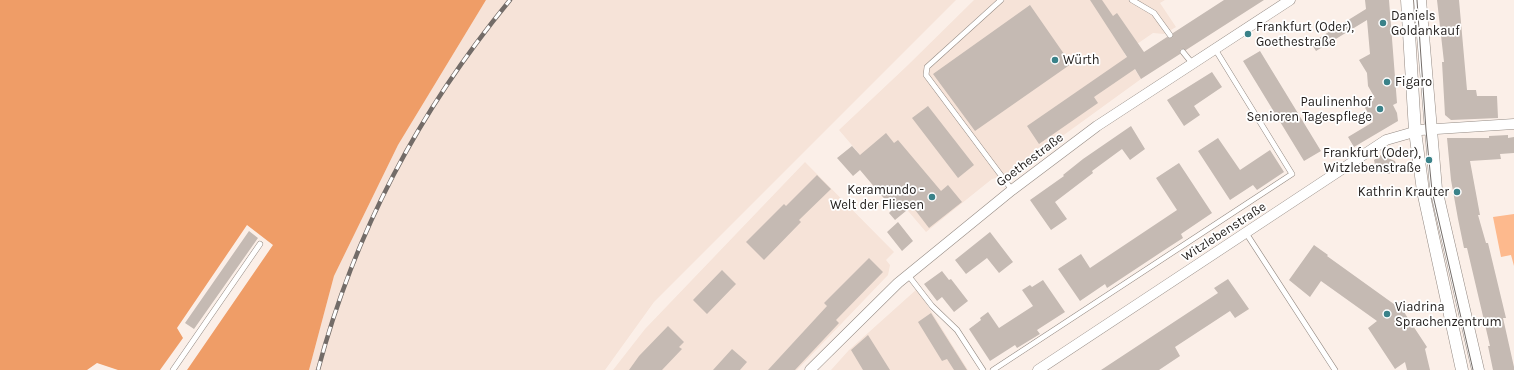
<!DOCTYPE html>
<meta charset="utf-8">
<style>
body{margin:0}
canvas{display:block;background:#fbefe8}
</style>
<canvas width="1514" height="370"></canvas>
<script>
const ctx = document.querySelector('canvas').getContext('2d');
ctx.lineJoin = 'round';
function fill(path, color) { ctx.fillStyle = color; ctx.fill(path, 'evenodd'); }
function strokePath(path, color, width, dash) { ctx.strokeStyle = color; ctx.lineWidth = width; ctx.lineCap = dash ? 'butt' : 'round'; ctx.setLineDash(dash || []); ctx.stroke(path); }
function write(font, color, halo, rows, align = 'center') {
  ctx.font = font + ' Karla,sans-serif'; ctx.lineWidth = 3.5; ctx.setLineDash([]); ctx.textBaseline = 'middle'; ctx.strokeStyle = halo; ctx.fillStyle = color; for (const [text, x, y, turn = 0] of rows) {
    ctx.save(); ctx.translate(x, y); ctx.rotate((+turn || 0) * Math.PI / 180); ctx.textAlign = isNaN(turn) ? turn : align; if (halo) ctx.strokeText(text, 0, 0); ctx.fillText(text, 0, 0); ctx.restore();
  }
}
fill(new Path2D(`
 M486 0H956L654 302 605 370H309L334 276 398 145Z
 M974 0H1165L1160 3 1176 27 1164 34 1153 33 1124 53 1141 79 1010 174 992 179 926 232 839 130 908 65Z
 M805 162 894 252 886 260 890 265 888 275 797 370H613L645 329Z
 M917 289 968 370H831L849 350Z`), '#f6e3d8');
fill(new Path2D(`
 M1514 214V266L1511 255 1501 257 1493 217Z`), '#fdb98d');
fill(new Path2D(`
 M0 0H486L398 145 334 276 309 370H187L273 245 247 225 177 328 183 338 160 370H118L97 363 87 370H0Z`), '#ef9d67');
fill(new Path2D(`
 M1090 0H1102L1113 16 1117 13 1144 52 1167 37 1172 38 1173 33 1224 0H1264L1186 50 1181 49 1180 54 1141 79 1135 69 1094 97 1098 103 1039 144 1027 126 1127 57Z
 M1365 0H1389L1397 103 1393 105 1397 113 1398 121 1354 147 1348 137 1373 122 1363 104 1375 98 1368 86 1367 73 1359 60 1370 54 1367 20 1316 51 1311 43 1366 9Z
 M1437 0H1459L1467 90H1476L1477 96H1497L1498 118 1451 120 1445 115 1442 62H1444Z
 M1030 5 1071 64 975 131 933 74Z
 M1260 51 1321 151 1304 161 1243 61Z
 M1212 72 1222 87 1194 106 1200 115 1184 126 1167 100Z
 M928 106 974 165 958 178 912 118Z
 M1131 126 1145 149 1130 160 1122 149 1092 171 1093 173 1055 202 1067 219 1051 230 1030 200 1064 176 1063 175 1083 159Z
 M886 133 894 143 898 140 941 191 948 185 962 202 929 228 912 206 895 220 889 213 893 209 860 170 853 176 837 158 852 146 860 155Z
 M1508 135V138L1514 137V153L1500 154 1501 159 1470 161 1480 215H1478L1486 243H1488L1506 318H1503L1514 367V370H1493L1488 346H1490L1467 248H1464L1458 219 1451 180 1447 138H1489V136Z
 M1218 138 1240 170 1270 150 1284 172 1257 190 1253 185 1230 200 1198 151Z
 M1381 155 1395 161 1397 168 1389 174 1376 169 1374 160Z
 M1179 163 1212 213 1181 234 1183 238 1169 247 1107 288 1105 284 1080 301 1058 269 1081 254 1090 268 1177 210 1156 178Z
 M817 175 831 189 799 220 801 222 764 260 746 242 784 204 786 206Z
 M898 222 913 241 902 251 887 232Z
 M249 231 258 238 194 329 185 323Z
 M990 232 1013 262 999 273 987 258 966 274 955 260Z
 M1314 245 1328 255 1327 256 1398 307 1400 306 1427 347 1425 349 1430 370H1407L1405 362 1395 369 1368 328 1377 321 1321 281 1310 297 1289 280Z
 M869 258 883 272 836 320 839 323 795 370H768L827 306 824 303Z
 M722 270 736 284 707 314 693 300Z
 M942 271 949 280 951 279 968 301 954 312 942 297 937 301 924 284Z
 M1228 279 1249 309 1235 318 1230 311 1175 347 1180 356 1159 370H1101L1218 293 1214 288Z
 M1043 280 1065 312 1037 330 1040 334 1017 348 1015 345 990 361 969 329 981 320 980 318 988 312 999 328 1033 306 1022 290 1030 285 1032 287Z
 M931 313 967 370H954L947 359 942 361 918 322Z
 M668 326 684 342 679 347 682 349 662 370H629L639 356Z
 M868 335 890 370H863L851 350Z
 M732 349 747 362 740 370H713Z`), '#c5bab3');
const service = new Path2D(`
 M1001 0 927 67 926 75 1012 190
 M1132 0 1154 13 1170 35
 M1183 52 1192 63
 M1246 233 1335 370
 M908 275 932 306 957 330 983 370
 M173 370 260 244
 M993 370 1292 174 1215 49`);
const minor = new Path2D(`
 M810 370 898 283 1012 190 1097 126 1290 0
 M1038 370 1386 140 1421 130 1514 124`);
const tertiary = new Path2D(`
 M1407 0 1415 131 1423 191 1462 370
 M1420 0 1436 189 1478 370`);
strokePath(service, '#948a83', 6);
strokePath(minor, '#948a83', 11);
strokePath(tertiary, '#948a83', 13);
strokePath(service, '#fff', 5);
strokePath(minor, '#fff', 10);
strokePath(tertiary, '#fff', 12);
strokePath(new Path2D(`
 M1417 0 1426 130 1432 191 1473 370`), '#736c68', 1);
const rail = new Path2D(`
 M318 370C355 231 419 111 510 0`);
strokePath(rail, '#736c68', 4.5);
strokePath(rail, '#fff', 3, [9]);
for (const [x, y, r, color] of [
 [1383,23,4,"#3a8289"],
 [1248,34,4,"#3a8289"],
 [1055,60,4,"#3a8289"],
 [1387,82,4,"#3a8289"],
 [1380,109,4,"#3a8289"],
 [1429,160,4,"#3a8289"],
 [1457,192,4,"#3a8289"],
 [932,197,4,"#3a8289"],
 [1387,314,4,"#3a8289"]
]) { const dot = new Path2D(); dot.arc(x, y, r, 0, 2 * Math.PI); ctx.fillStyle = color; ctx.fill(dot); strokePath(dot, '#fff', 1.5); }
write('13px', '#211d1b', '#fff', [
 ["Daniels",1391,16],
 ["Goldankauf",1391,31],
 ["Frankfurt (Oder),",1256,27],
 ["Goethestraße",1256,42],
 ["Würth",1063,60],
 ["Figaro",1395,82],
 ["Paulinenhof",1372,102,"right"],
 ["Senioren Tagespflege",1372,117,"right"],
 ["Frankfurt (Oder),",1421,153,"right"],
 ["Witzlebenstraße",1421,168,"right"],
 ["Keramundo -",924,190,"right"],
 ["Welt der Fliesen",924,205,"right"],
 ["Kathrin Krauter",1449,192,"right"],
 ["Viadrina",1395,307],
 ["Sprachenzentrum",1395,322]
], 'left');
write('13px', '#211d1b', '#fff', [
 ["Goethestraße",1030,160,-37],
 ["Witzlebenstraße",1224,232,-33]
]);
</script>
